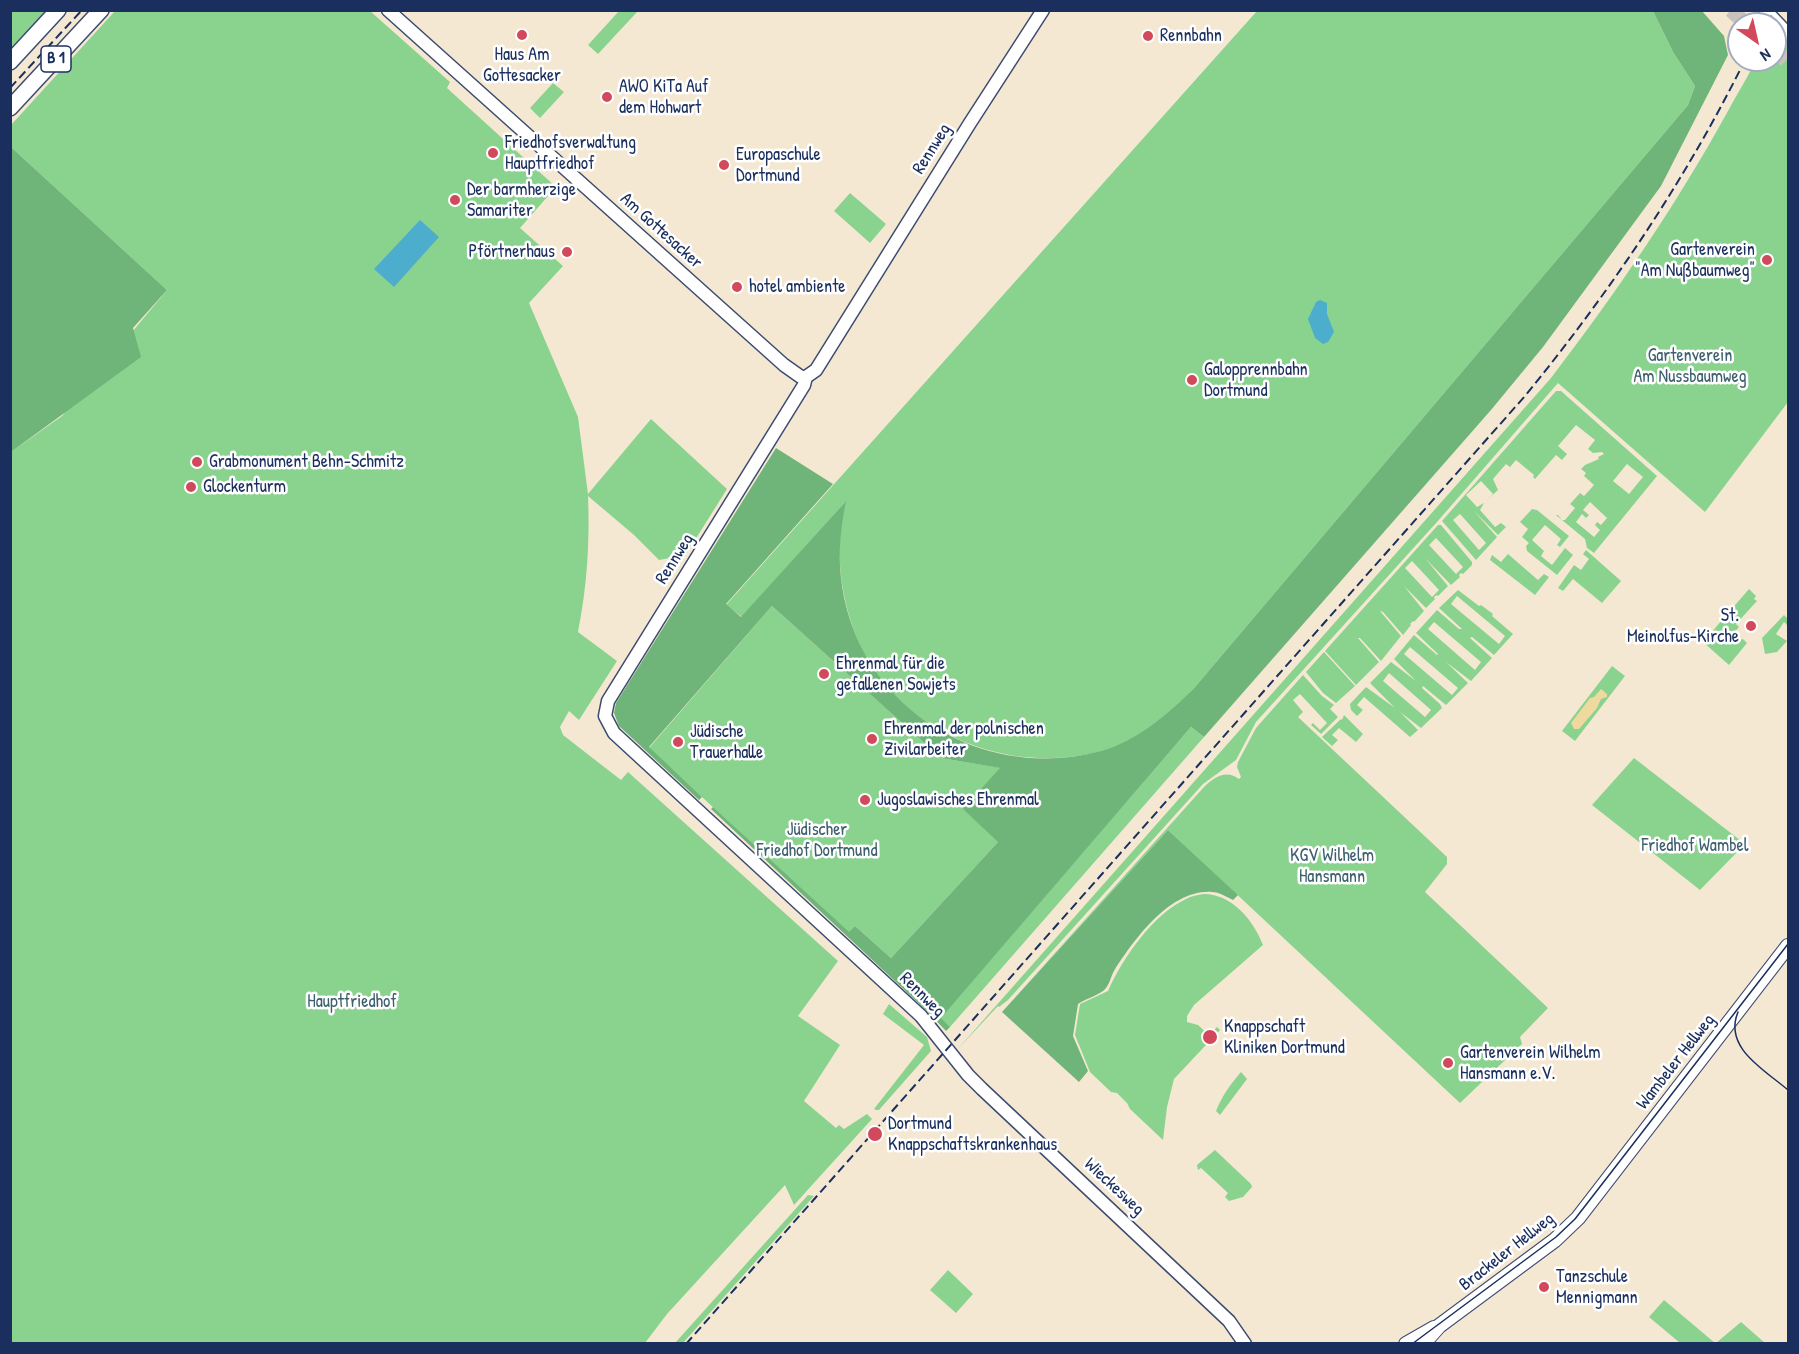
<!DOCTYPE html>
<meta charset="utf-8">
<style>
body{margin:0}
#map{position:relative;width:1799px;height:1354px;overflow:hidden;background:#f5e8d3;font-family:"Patrick Hand",sans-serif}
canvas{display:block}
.frame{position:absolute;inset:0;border:12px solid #1b2f5e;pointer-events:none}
.north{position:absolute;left:1727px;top:12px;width:60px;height:60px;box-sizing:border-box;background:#fff;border:2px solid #a4acbf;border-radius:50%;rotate:146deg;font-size:16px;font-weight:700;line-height:24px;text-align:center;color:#1b2f5e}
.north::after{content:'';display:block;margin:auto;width:21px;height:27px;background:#d1495b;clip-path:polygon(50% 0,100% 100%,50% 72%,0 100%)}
</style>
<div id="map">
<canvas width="1799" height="1354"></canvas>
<div class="frame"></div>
<div class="north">N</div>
</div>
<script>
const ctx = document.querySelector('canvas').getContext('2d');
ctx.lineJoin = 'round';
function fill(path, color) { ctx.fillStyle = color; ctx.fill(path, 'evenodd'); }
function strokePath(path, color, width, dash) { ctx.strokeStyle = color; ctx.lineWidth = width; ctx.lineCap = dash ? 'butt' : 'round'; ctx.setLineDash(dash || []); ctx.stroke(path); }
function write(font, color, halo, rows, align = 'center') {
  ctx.font = font + ' "Patrick Hand",sans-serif'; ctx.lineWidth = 5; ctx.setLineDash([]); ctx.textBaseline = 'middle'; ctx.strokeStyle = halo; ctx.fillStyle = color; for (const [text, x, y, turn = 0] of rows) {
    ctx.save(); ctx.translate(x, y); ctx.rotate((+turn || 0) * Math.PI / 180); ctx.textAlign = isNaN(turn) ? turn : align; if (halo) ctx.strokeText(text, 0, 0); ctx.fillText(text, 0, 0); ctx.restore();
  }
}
fill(new Path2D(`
 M11 10 46 11 11 49 10 11Z
 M115 11H370L450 82 447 88 556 187 520 228 563 266 529 303 578 417 588 494 651 419 727 489 680 564 670 558 659 560 634 535 588 496C590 542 587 587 578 632L617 661 579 720 569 711 560 727 563 735 621 780 628 772 838 961 798 1016 840 1045 804 1101 836 1128 839 1125 844 1129 867 1114 872 1119 794 1205 785 1185 667 1314 645 1343H11V452L62 416 167 290 11 147V125Z
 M619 11H638L598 54 588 45Z
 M1257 11H1653L1673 52 1695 86 1688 105 1195 687C1169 713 1137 741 1102 751 1001 778 889 727 853 628 842 596 837 563 841 529 842 520 844 511 845 502L742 617 726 605Z
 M1775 34 1788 43V402L1705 512 1558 383 1437 522 1256 722 1236 760 1203 784 1008 1000 999 1007 998 1006 956 1051 1551 378C1618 290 1675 207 1728 111 1738 92 1747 79 1756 60H1775Z
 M553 83 564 92 540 118 530 108Z
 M850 193 886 224 870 243 834 211Z
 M1556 391H1561L1657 476 1594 553 1587 548 1585 539 1556 515H1558L1562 520H1565L1575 508 1570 504 1580 493 1584 496 1594 485 1584 476 1586 473 1581 469 1585 465 1599 459 1598 457 1604 454 1602 452 1593 453 1588 449 1595 440 1576 425 1558 446 1567 454 1562 460 1556 455 1535 479 1533 477 1534 475 1516 460 1510 467 1506 464 1493 479 1498 490 1487 500 1493 494 1481 481 1466 495 1477 507 1484 503 1480 510 1495 527 1501 523 1506 527 1498 535 1474 511 1497 537 1476 560 1442 521ZM1627 464 1643 477 1629 494 1613 481ZM1590 502 1607 518 1601 525 1597 522 1595 525 1600 530 1594 537 1576 522 1582 514 1586 518 1589 515 1583 510ZM1460 514 1486 543 1479 550 1453 520Z
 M1532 509 1537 510 1569 536 1560 547 1557 545 1561 539 1545 525 1532 540 1544 551 1541 556 1552 565 1565 548 1573 555 1557 575 1527 551 1526 546 1529 543 1522 537 1528 529 1520 522Z
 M1438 525H1441L1472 562V565L1463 574 1461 573 1459 575 1460 577 1451 585 1425 558 1448 586 1438 596 1437 595 1434 597 1435 599 1426 608 1404 586 1424 611 1414 622 1413 621 1410 624 1411 625 1403 635 1383 612 1380 611 1401 636 1381 661 1360 638H1358L1379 662 1356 685 1325 651ZM1436 538 1463 567 1456 574 1429 545ZM1412 561 1439 590 1432 597 1405 568Z
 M1586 550 1621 581 1602 603 1573 579 1563 591 1558 588 1574 565 1581 570 1589 559 1583 554Z
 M1508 554 1538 580 1544 574 1549 577 1535 595 1490 560 1492 555 1501 562Z
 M1749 589 1756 596 1754 599 1757 601 1736 624 1739 627 1733 634 1739 640 1743 639 1747 643 1729 665 1703 642Z
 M1458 590 1479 606 1481 605 1493 614 1492 616 1513 634 1494 655 1472 637 1470 638 1492 658 1471 681 1446 662 1468 683 1446 705 1423 686 1422 688 1440 704 1442 708 1421 728 1400 712 1418 730 1410 737 1364 697 1357 705 1363 710 1357 716 1351 710 1350 704 1366 687 1395 708 1370 683 1391 662 1416 681 1394 659 1414 635 1437 655 1438 654 1416 633 1437 610 1459 629H1462L1439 608ZM1457 596 1505 636 1499 644 1451 604ZM1434 622 1481 662 1475 670 1428 629ZM1410 647 1458 688 1452 695 1404 654ZM1389 673 1431 710 1425 717 1383 681Z
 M772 606 941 758 1001 768 998 842 891 958 855 926 849 933 649 748Z
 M1784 615 1788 619V626L1784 622 1776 634 1787 641 1777 652 1765 654 1762 638Z
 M1324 652 1355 686 1336 703 1323 693 1306 672Z
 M1612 666 1625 676 1575 741 1562 731Z
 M1303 675 1322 696 1334 705 1330 709 1338 717 1321 734 1311 725 1313 723 1320 730 1327 723 1300 694 1293 700 1303 712 1298 717 1447 857V864L1425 892 1548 1008 1520 1037 1522 1044 1460 1103 1168 830 1002 1012 1204 787C1214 777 1226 769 1239 779L1241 777 1237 767 1238 762 1256 728Z
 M1344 715 1363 734 1356 742 1339 728 1332 735 1338 740 1332 746 1322 737 1341 719 1342 720Z
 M1191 727 1204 737 950 1027 940 1018Z
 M1634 758 1745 844 1700 890 1592 805Z
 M1204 894C1232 894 1254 921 1263 945L1194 1005 1187 1016V1022L1198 1025 1209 1035 1217 1027 1220 1030 1174 1079 1167 1107 1163 1140 1130 1109 1127 1103 1117 1093 1111 1092 1090 1072 1075 1035 1080 1004 1108 991C1122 959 1153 914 1186 899 1191 896 1198 895 1204 894Z
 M889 1004 927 1037 931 1051 879 1110H876L874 1109 924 1045 883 1014Z
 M1241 1072 1247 1079 1220 1115 1216 1111C1222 1096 1230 1085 1241 1072Z
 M1215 1150 1251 1184 1252 1187 1243 1197 1229 1201 1225 1197 1228 1193 1201 1168 1198 1170 1197 1165Z
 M808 1195 814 1196 683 1343H675Z
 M948 1270 973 1294 956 1313 930 1290Z
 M1664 1300 1715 1343H1680L1649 1317Z
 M1741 1322 1765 1343H1716Z`), '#8ad38f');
fill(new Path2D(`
 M1653 11H1702L1724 36 1728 55 1661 186 1543 347 1491 410 1204 737 1191 727 941 1018 950 1027 946 1031 928 1012 711 809 713 807 849 932 855 926 891 958 998 842 963 809 1000 768 941 758 772 606 649 747 702 797 699 800 619 726 614 713 616 703 776 448 833 484 726 604 741 617 846 501C841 527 838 552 841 578 855 705 980 784 1101 751 1137 741 1169 713 1195 687L1688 105 1695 86 1673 52Z
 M11 147 167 290 133 328 141 357 11 452Z
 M1168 830 1238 895 1233 900C1227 897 1219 892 1212 892 1170 889 1134 940 1114 971 1111 976 1110 983 1106 988 1101 995 1086 998 1078 1004L1073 1036 1088 1071 1079 1082 1002 1012Z`), '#6fb57a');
fill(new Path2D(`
 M1601 689 1607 694V697L1601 699 1597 708 1579 729H1574L1571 723 1590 698 1594 697Z`), '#eeda9e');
fill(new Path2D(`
 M420 220 439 237 394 287 374 269Z
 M1320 300 1327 303V314L1334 332 1328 342 1323 344 1315 338 1308 319 1316 302Z`), '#4dadcc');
strokePath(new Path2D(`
 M1731 10 1746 24
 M1756 10 1771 24
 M1775 50 1788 62`), '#c9c3bc', 15, [15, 8]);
const tertiary = new Path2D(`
 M388 10 784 365 801 377H806
 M1043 10 970 123 816 370 806 377 804 385 608 701 605 716 614 733 921 1016 968 1075 982 1089 1229 1321 1245 1344
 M1765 10 1788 34`);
const secondary = new Path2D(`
 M1406 1344 1434 1328
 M1423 1344 1439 1326 1555 1240 1578 1218 1788 946`);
const trunk = new Path2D(`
 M10 62 58 10
 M10 108 101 10`);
strokePath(tertiary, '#3c4b70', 15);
strokePath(secondary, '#3c4b70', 16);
strokePath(trunk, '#3c4b70', 18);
strokePath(tertiary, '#fff', 12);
strokePath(secondary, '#fff', 14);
strokePath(trunk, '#fff', 15);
strokePath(new Path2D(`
 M1738 1012C1723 1048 1765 1070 1788 1090
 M1412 1344 1556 1237 1575 1219 1788 944`), '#1b2f5e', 1.5);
strokePath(new Path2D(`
 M1768 24 1774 10
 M10 88 82 10
 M686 1344 1525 396C1610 292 1685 181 1745 60`), '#1b2f5e', 2, [9, 4.5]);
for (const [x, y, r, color] of [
 [522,35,6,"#d1495b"],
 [1148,36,6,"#d1495b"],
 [607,97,6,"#d1495b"],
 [493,153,6,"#d1495b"],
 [724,165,6,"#d1495b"],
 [455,200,6,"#d1495b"],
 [567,252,6,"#d1495b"],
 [1767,260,6,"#d1495b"],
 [737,287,6,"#d1495b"],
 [1192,380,6,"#d1495b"],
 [197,462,6,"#d1495b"],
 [191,487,6,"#d1495b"],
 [1751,626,6,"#d1495b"],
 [824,674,6,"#d1495b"],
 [872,739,6,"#d1495b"],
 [678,742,6,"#d1495b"],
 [865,800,6,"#d1495b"],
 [1210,1037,8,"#d1495b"],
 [1448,1063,6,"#d1495b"],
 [875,1134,8,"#d1495b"],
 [1544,1287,6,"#d1495b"]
]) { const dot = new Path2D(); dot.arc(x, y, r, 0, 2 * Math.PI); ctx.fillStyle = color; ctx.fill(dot); strokePath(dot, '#fff', 2); }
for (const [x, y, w] of [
 [56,59,30]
]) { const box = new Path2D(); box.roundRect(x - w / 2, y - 13, w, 26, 4.5); ctx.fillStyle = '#fff'; ctx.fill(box); strokePath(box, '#1b2f5e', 1.5); }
write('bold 16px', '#1b2f5e', null, [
 ["B 1",56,59]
]);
write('18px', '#1b2f5e', '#fff', [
 ["Rennbahn",1160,36],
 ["Haus Am",522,55,"center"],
 ["Gottesacker",522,76,"center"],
 ["AWO KiTa Auf",619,87],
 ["dem Hohwart",619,108],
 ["Friedhofsverwaltung",505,143],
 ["Hauptfriedhof",505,164],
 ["Europaschule",736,155],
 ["Dortmund",736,176],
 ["Der barmherzige",467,190],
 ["Samariter",467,211],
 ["Gartenverein",1755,250,"right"],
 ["\"Am Nußbaumweg\"",1755,271,"right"],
 ["Pförtnerhaus",555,252,"right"],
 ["hotel ambiente",749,287],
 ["Galopprennbahn",1204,370],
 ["Dortmund",1204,391],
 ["Grabmonument Behn-Schmitz",209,462],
 ["Glockenturm",203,487],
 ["St.",1739,616,"right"],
 ["Meinolfus-Kirche",1739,637,"right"],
 ["Ehrenmal für die",836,664],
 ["gefallenen Sowjets",836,685],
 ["Ehrenmal der polnischen",884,729],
 ["Zivilarbeiter",884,750],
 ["Jüdische",690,732],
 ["Trauerhalle",690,753],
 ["Jugoslawisches Ehrenmal",877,800],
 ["Knappschaft",1224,1027],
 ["Kliniken Dortmund",1224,1048],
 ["Gartenverein Wilhelm",1460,1053],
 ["Hansmann e.V.",1460,1074],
 ["Dortmund",888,1124],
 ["Knappschaftskrankenhaus",888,1145],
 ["Tanzschule",1556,1277],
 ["Mennigmann",1556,1298]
], 'left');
write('18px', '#1b2f5e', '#fff', [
 ["Rennweg",932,149,-58],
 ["Am Gottesacker",661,231,42],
 ["Rennweg",675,559,-58],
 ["Rennweg",922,995,45],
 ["Wambeler Hellweg",1676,1062,-52],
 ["Wieckesweg",1114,1187,43],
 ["Brackeler Hellweg",1507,1252,-38]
]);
write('18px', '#3c606d', '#fff', [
 ["Gartenverein",1690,356],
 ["Am Nussbaumweg",1690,377],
 ["Jüdischer",817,830],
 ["Friedhof Dortmund",817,851],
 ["Friedhof Wambel",1695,846],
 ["KGV Wilhelm",1332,856],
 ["Hansmann",1332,877],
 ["Hauptfriedhof",352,1002]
]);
</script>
